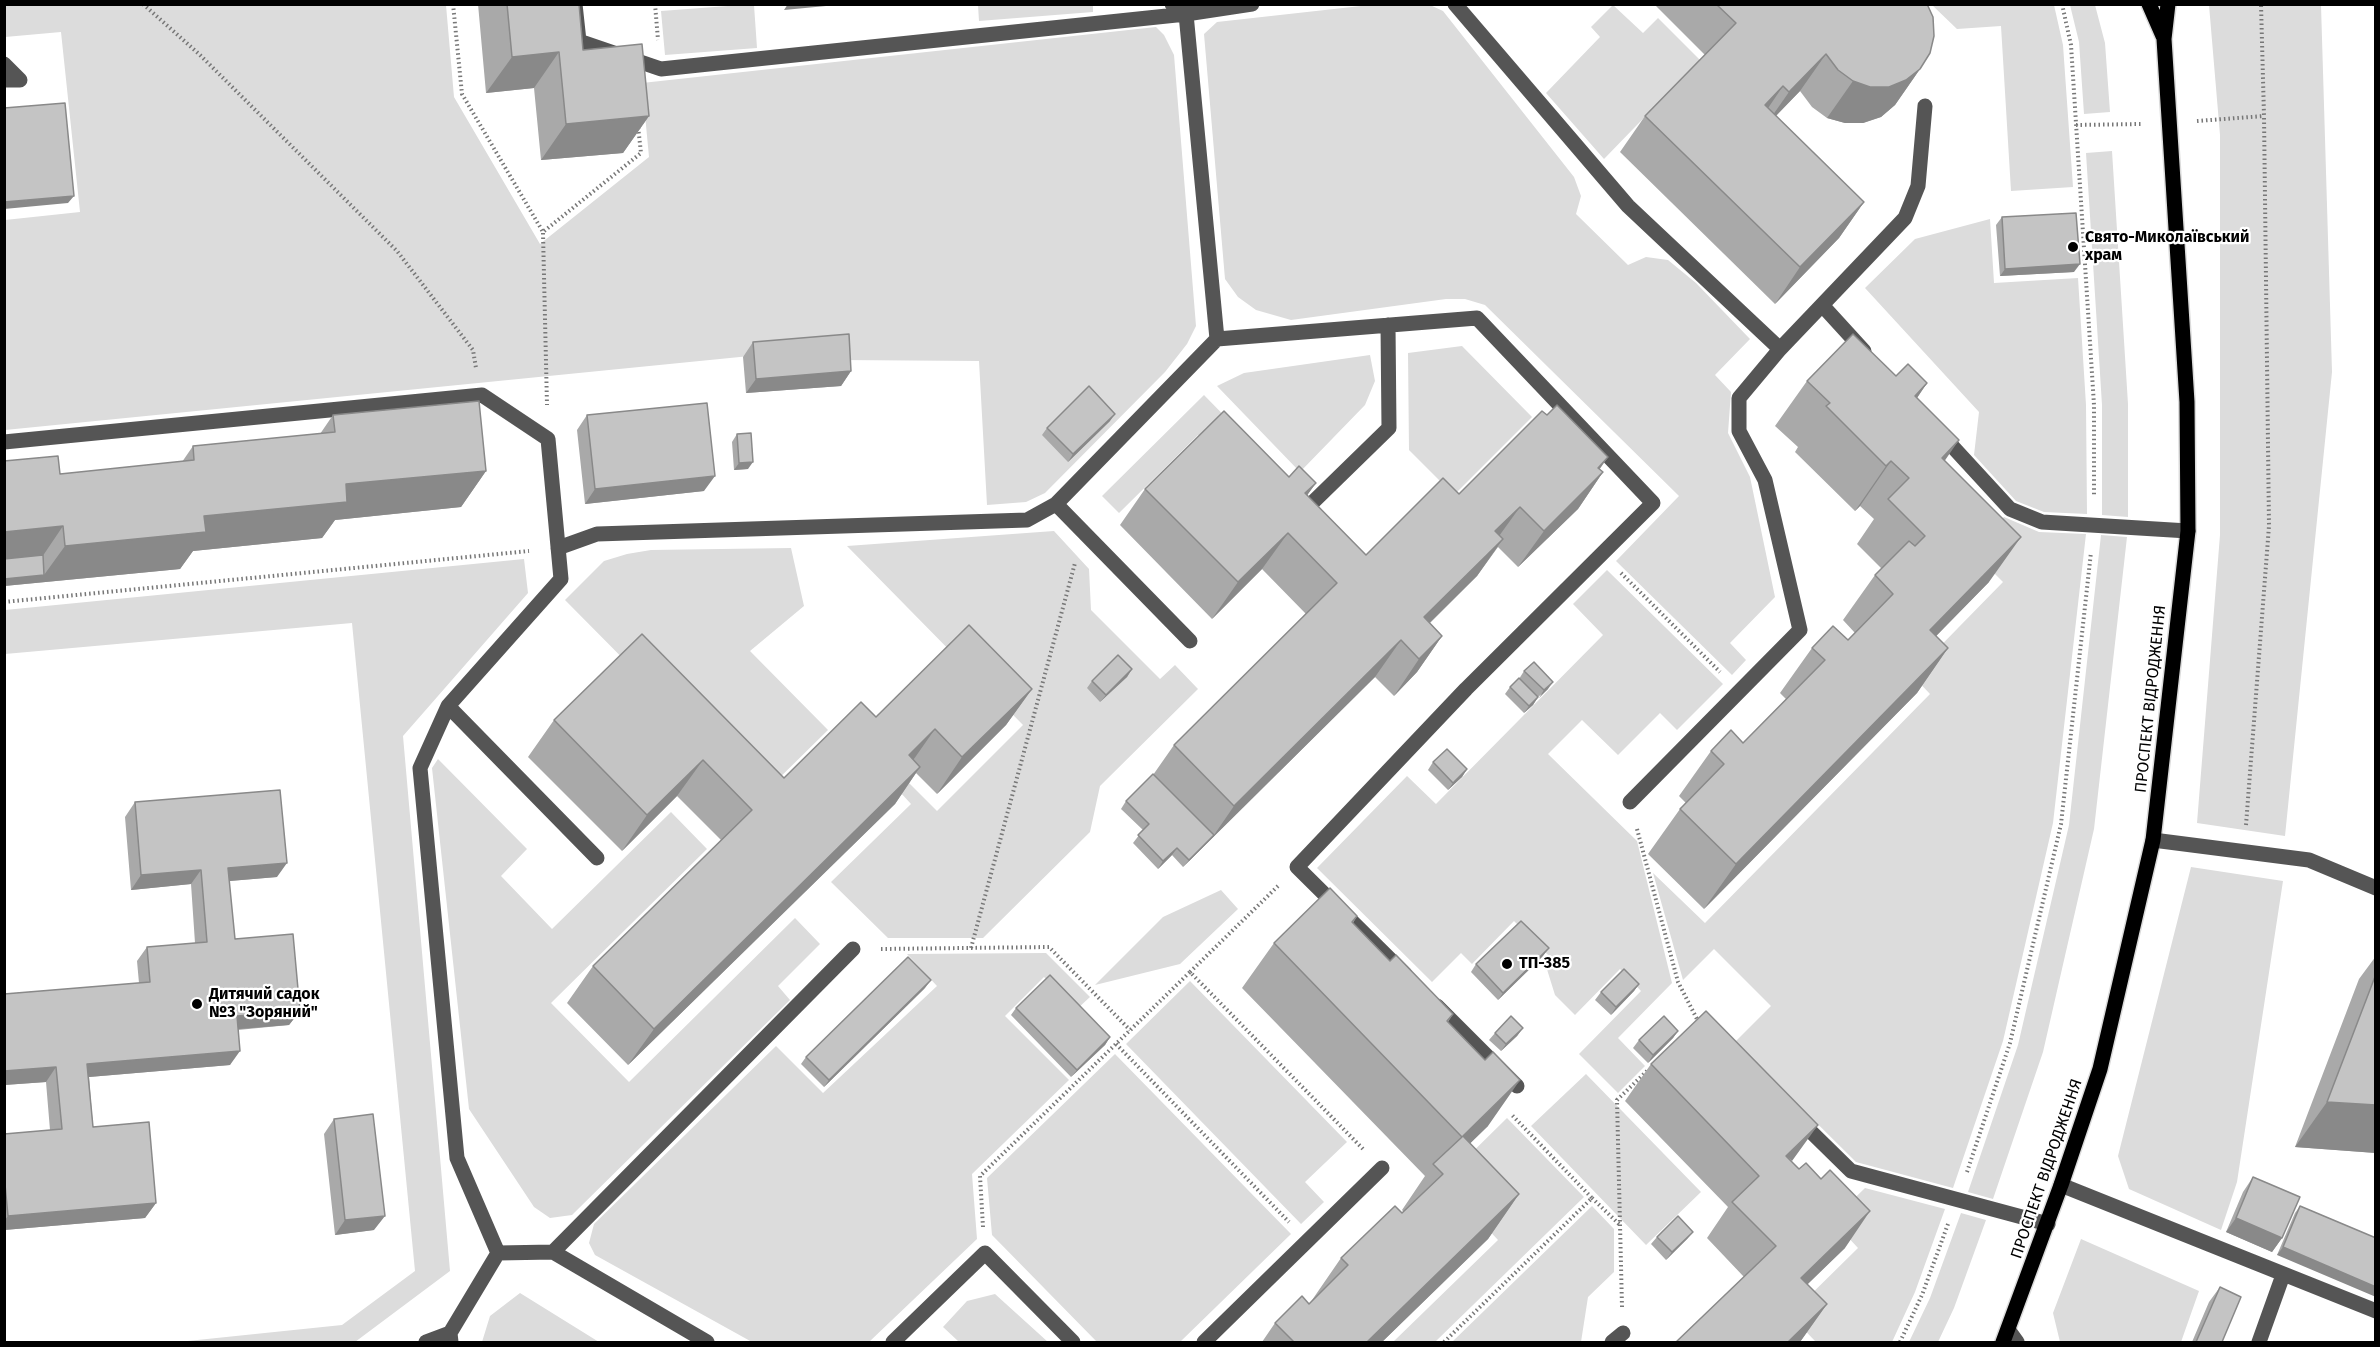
<!DOCTYPE html>
<meta charset="utf-8">
<style>
body{margin:0}
#map{position:relative;width:2380px;height:1347px;overflow:hidden;background:#fff;font-family:"Fira Sans",sans-serif}
canvas{display:block}
.frame{position:absolute;inset:0;border:6px solid #000;pointer-events:none}
</style>
<div id="map">
<canvas width="2380" height="1347"></canvas>
<div class="frame"></div>
</div>
<script>
const ctx = document.querySelector('canvas').getContext('2d');
ctx.lineJoin = 'round';
function fill(path, color) { ctx.fillStyle = color; ctx.fill(path, 'evenodd'); }
function strokePath(path, color, width, dash) { ctx.strokeStyle = color; ctx.lineWidth = width; ctx.lineCap = dash ? 'butt' : 'round'; ctx.setLineDash(dash || []); ctx.stroke(path); }
function write(font, color, halo, rows, align = 'center') {
  ctx.font = font + ' "Fira Sans",sans-serif'; ctx.lineWidth = 4.5; ctx.setLineDash([]); ctx.textBaseline = 'middle'; ctx.strokeStyle = halo; ctx.fillStyle = color; for (const [text, x, y, turn = 0] of rows) {
    ctx.save(); ctx.translate(x, y); ctx.rotate((+turn || 0) * Math.PI / 180); ctx.textAlign = isNaN(turn) ? turn : align; if (halo) ctx.strokeText(text, 0, 0); ctx.fillText(text, 0, 0); ctx.restore();
  }
}
fill(new Path2D(`
 M5 5H446L454 97 540 244 649 157 642 83 1156 27 1164 35 1174 55 1196 326 1187 344 1165 372 1045 493 1026 502 987 505 979 361 839 360 760 355 5 430V220L80 212 61 32 5 37Z
 M741 5H754L757 48 665 55 661 11Z
 M978 5H1093V12L979 21Z
 M1370 5H1430L1443 11 1574 177 1581 196 1576 214 1628 265 1646 257 1668 260 1696 283 1750 339 1715 375 1731 392 1728 433 1750 477 1775 597 1730 643 1746 660 1732 675 1616 561 1679 496 1485 305 1465 299H1446L1291 320 1256 310 1238 297 1225 279 1204 34 1217 22Z
 M1613 5 1643 33 1658 18 1700 60 1604 159 1546 93 1600 37 1591 27Z
 M1932 5H2054L2063 45 2073 187 2011 191 2001 26 1957 29Z
 M2070 5H2095L2105 43 2110 112 2084 114 2079 42Z
 M2209 5H2321L2332 372 2285 836 2197 823 2220 535V135Z
 M2112 151 2128 404V517L2102 515V405L2086 153Z
 M1990 219 1994 283 2078 278 2086 405 2087 514 2044 512 2016 501 1974 455 1979 412 1865 288 1915 239Z
 M1462 346 1532 417 1454 495 1409 450 1408 353Z
 M1370 355 1375 381 1365 405 1300 472 1217 386 1244 373Z
 M1204 395 1290 483 1268 505 1198 435 1119 513 1102 496Z
 M1924 503 1988 532 2004 517 2039 532 2086 534 2053 823 2003 1041 1953 1188 1856 1162 1735 1042 1771 1006 1714 949 1683 980 1653 873 1705 923 1930 694 1912 675 2003 582Z
 M1054 531 1089 569 1091 610 1160 679 1175 665 1198 689 1100 786 1090 832 983 938H888L831 882 911 804 900 792 909 783 937 811 1023 725 847 546Z
 M2101 535 2127 537 2094 829 2043 1052 1993 1199 1968 1192 2018 1045 2069 825Z
 M791 548 804 606 750 651 828 730 760 797 565 600 604 561 627 554 651 550Z
 M524 559 528 593 403 736 450 1271 355 1342H178L342 1325 415 1271 352 623 5 654V610Z
 M1607 570 1723 684 1677 730 1660 713 1618 755 1582 720 1548 754 1637 841 1672 983 1618 1038 1645 1066 1618 1093 1579 1054 1641 991 1620 969 1575 1015 1555 995 1545 963 1550 957 1514 921 1472 964 1461 953 1432 982 1317 868 1407 776 1436 804 1603 635 1573 604Z
 M438 759 527 849 501 876 552 929 671 812 707 849 551 1003 629 1082 795 918 820 944 778 986 790 1000 572 1215 550 1218 534 1207 469 1109 432 768Z
 M2191 867 2283 881 2237 1182 2221 1230 2129 1189 2118 1156Z
 M1221 890 1238 909 1180 964 1095 985 1163 917Z
 M1046 953 1090 997 1077 1009 1044 977 1005 1016 1069 1080 972 1174 977 1239 869 1342H752L595 1255 589 1243 594 1224 776 1046 823 1093 937 986 907 954Z
 M1190 981 1347 1142 1305 1182 1324 1202 1301 1224 1126 1044Z
 M1115 1054 1291 1234 1180 1342H1097L992 1235 987 1178Z
 M1586 1074 1701 1192 1646 1245 1531 1126Z
 M1507 1118 1584 1197 1435 1342H1393L1498 1240 1443 1181Z
 M1865 1188 1945 1209 1915 1292 1892 1342H1814L1815 1341 1790 1315 1858 1248 1832 1220Z
 M1592 1206 1614 1229V1272L1588 1297 1581 1342H1452Z
 M1961 1213 1986 1220 1954 1308 1938 1342H1909L1930 1298Z
 M2081 1239 2199 1291 2181 1342H2060L2053 1313Z
 M520 1293 599 1342H482L490 1316Z
 M995 1294 1048 1342H956L958 1341 943 1327 967 1301Z`), '#dcdcdc');
const major = new Path2D(`
 M2149 4 2163 36
 M2003 1342 2061 1185 2100 1069 2153 840 2188 531 2187 402 2164 39 2168 4`);
strokePath(major, '#dbdbdb', 18);
strokePath(new Path2D(`
 M143 4 199 54 397 251 473 350 476 368
 M453 4 462 94 543 232 641 153 638 126
 M655 4 658 40
 M2062 4 2071 45 2094 405V497
 M2197 121 2264 116
 M2076 125 2142 124
 M543 233 547 405
 M1621 573 1720 672
 M4 602 529 551
 M2246 825 2269 526 2264 116 2261 4
 M1637 829 1678 982 1698 1021
 M1278 886 1190 972 1363 1149
 M971 948 1075 563
 M881 949 1049 947 1130 1030
 M1116 1044 1289 1222
 M1967 1172 2010 1043 2061 824 2091 552
 M1592 1198 1620 1225
 M983 1227 980 1176 1190 972
 M1622 1307 1617 1100 1648 1070
 M1444 1342 1592 1198 1511 1114
 M1900 1342 1922 1295 1948 1224`), '#777', 4, [1.5, 3]);
strokePath(new Path2D(`
 M575 4 579 41 661 69 1186 14 1252 4
 M1455 4 1628 206 1780 349
 M4 64 20 80H4
 M1822 305 1905 218 1918 186 1925 106
 M1217 339 1477 318 1653 503 1466 689 1297 867 1405 974
 M1941 434 2010 509 2042 522 2188 531
 M4 442 482 395 548 439 561 579 448 706 420 768 457 1158 498 1253
 M1056 504 1190 641
 M1309 506 1389 428 1388 325
 M558 548 597 534 1027 520 1056 504 1217 339 1186 14 1172 4
 M448 706 597 858
 M1630 802 1800 630 1765 480 1739 431V398L1780 349 1822 305 1864 351
 M2153 840 2309 860 2376 888
 M1437 1006 1517 1086
 M1797 1118 1851 1171 2048 1224
 M2061 1185 2376 1311
 M553 1252 853 949
 M2009 1331 2017 1342
 M426 1342 450 1333
 M451 1342 450 1333 498 1253 553 1252 707 1342
 M893 1342 985 1253 1073 1342
 M1204 1342 1382 1168
 M1612 1342 1623 1333
 M2259 1342 2283 1275`), '#555', 15);
strokePath(major, '#000', 15);
fill(new Path2D(`
 M478 4H579L583 50 649 116 623 153 541 160 534 88 486 93Z
 M1654 4H1927L1920 69 1895 105 1881 117 1863 123H1845L1827 118 1812 107 1800 91 1776 116 1864 202 1839 238 1775 304 1620 152 1645 116 1705 55Z
 M2002 217 2074 272 2000 276 1996 225Z
 M753 342 851 371 841 386 746 393 743 357Z
 M1896 376 1927 383 1917 398 1945 461 1989 582 1936 636 1948 648 1917 693 1704 909 1648 854 1680 809 1686 803 1679 796 1711 751 1743 743 1786 699 1780 693 1812 648 1848 640 1855 633 1843 620 1875 575 1882 569 1857 544 1874 519 1860 506 1855 511 1795 452 1798 447 1775 426 1807 381Z
 M333 415 486 471 461 507 335 520 322 538 193 551 180 569 4 586 60 474 182 462 193 446 320 434Z
 M587 415 704 491 585 504 577 430Z
 M1110 421 1068 462 1042 435 1047 428Z
 M737 434 748 469 734 470 732 442Z
 M1600 469 1603 472 1578 509 1518 567 1498 547 1477 576 1430 623 1442 636 1417 672 1394 696 1375 677 1183 867 1172 855 1158 869 1133 843 1143 830 1121 809 1126 801 1153 775 1174 745 1306 614 1262 569 1212 619 1120 525 1145 489 1289 477 1316 483 1307 495 1366 555 1459 494Z
 M1132 669 1127 677 1100 702 1087 688 1092 681Z
 M1524 671 1548 689 1538 697 1533 705 1524 713 1505 694 1510 687 1519 679Z
 M1032 689 1006 725 937 794 916 773 895 804 628 1065 567 1003 593 966 721 840 677 796 622 851 528 757 554 720 784 778 876 717Z
 M1433 762 1467 769 1462 777 1448 790 1428 770Z
 M135 802 277 877 229 881 235 939 300 1011 289 1025 238 1030 230 1065 89 1077 93 1127 156 1203 145 1218 4 1230V1134L50 1130 46 1082 4 1085V994L139 983 137 961 147 947 195 943 191 884 131 890 125 817Z
 M1357 916 1353 923 1390 961 1453 1014 1448 1022 1488 1126 1470 1143 1519 1194 1488 1239 1382 1342H1262L1275 1323 1310 1303 1341 1258 1404 1212 1402 1210 1425 1176 1242 988 1274 943Z
 M1543 956 1498 1000 1471 972 1476 964Z
 M2376 956V1153L2295 1147 2359 979Z
 M1639 984 1634 991 1611 1015 1595 1000 1601 992Z
 M925 988 824 1087 801 1064 806 1057Z
 M1016 1008 1110 1037 1105 1045 1071 1077 1011 1015Z
 M1523 1028 1517 1036 1501 1051 1489 1040 1495 1033Z
 M1678 1031 1673 1038 1648 1063 1633 1048 1639 1040Z
 M1651 1064 1792 1162 1845 1248 1807 1284 1827 1304 1800 1342H1676L1744 1277 1707 1238 1728 1207 1625 1101Z
 M334 1119 374 1230 335 1235 324 1134Z
 M2253 1177 2282 1238 2272 1252 2226 1232 2243 1192Z
 M2300 1206 2376 1238 2277 1255 2295 1213Z
 M1693 1232 1687 1239 1666 1260 1651 1244 1657 1237Z
 M2220 1287 2222 1342H2192L2209 1302Z`), '#a9a9a9');
fill(new Path2D(`
 M788 4H847L784 10Z
 M559 52 534 88 486 93 512 57Z
 M1826 54 1800 91 1763 129 1789 92Z
 M1920 69 1895 105 1881 117 1863 123H1845L1827 118 1853 81Z
 M1783 86 1758 123 1765 105Z
 M649 116 623 153 541 160 566 124Z
 M74 196 68 203 4 209V202Z
 M1864 202 1839 238 1775 304 1800 267Z
 M2080 264 2074 272 2000 276 2005 269Z
 M851 371 841 386 746 393 756 379Z
 M1927 383 1896 429 1915 396Z
 M1115 414 1110 421 1068 462 1073 454Z
 M1959 440 1928 485 1942 458Z
 M1608 457 1586 489 1603 472 1578 509 1518 567 1544 531 1598 468Z
 M1891 461 1860 506 1855 511 1886 466Z
 M753 462 748 469 734 470 739 463Z
 M486 471 461 507 335 520 322 538 193 551 180 569 4 586V579L44 575 65 546 346 484Z
 M715 476 704 491 585 504 595 489Z
 M1316 483 1290 519 1305 493Z
 M1520 507 1494 543 1495 531Z
 M63 526 38 563 4 566V532Z
 M1288 533 1262 569 1212 619 1238 582Z
 M2021 537 1989 582 1898 675 1930 630Z
 M1503 539 1477 576 1406 646 1424 617Z
 M1442 636 1417 672 1394 696 1419 659Z
 M1401 640 1375 677 1183 867 1189 860 1214 835 1234 806Z
 M1948 648 1917 693 1704 909 1736 864Z
 M1132 669 1127 677 1100 702 1106 695Z
 M1553 682 1548 689 1539 698 1544 690Z
 M1032 689 1006 725 937 794 962 757Z
 M1538 697 1533 705 1524 713 1529 706Z
 M935 729 909 766V755Z
 M703 760 677 796 622 851 647 815Z
 M920 767 895 804 628 1065 654 1029Z
 M1467 769 1462 777 1448 790 1453 783Z
 M1177 848 1172 855 1158 869 1163 861Z
 M287 863 277 877 218 882 228 868Z
 M201 870 191 884 131 890 141 875Z
 M1549 948 1543 956 1498 1000 1503 993Z
 M931 980 925 988 824 1087 829 1080Z
 M1639 984 1634 991 1611 1015 1616 1007Z
 M300 1011 289 1025 227 1030 237 1016Z
 M1523 1028 1517 1036 1501 1051 1506 1044Z
 M1678 1031 1673 1038 1648 1063 1653 1055Z
 M1110 1037 1105 1045 1071 1077 1077 1070Z
 M240 1051 230 1065 77 1078 87 1064Z
 M56 1067 46 1082 4 1085V1071Z
 M1520 1080 1488 1126 1441 1172 1463 1136Z
 M2327 1102 2376 1105V1153L2295 1147Z
 M1818 1125 1792 1161 1786 1156Z
 M1519 1194 1488 1239 1382 1342H1367Z
 M156 1203 145 1218 4 1230V1221L8 1216Z
 M1870 1211 1845 1248 1776 1315 1801 1278Z
 M385 1216 374 1230 335 1235 345 1220Z
 M2236 1218 2282 1238 2272 1252 2226 1232Z
 M1693 1232 1687 1239 1666 1260 1672 1252Z
 M2283 1247 2376 1287V1297L2277 1255Z
 M1827 1304 1800 1342H1788Z`), '#898989');
const building = new Path2D(`
 M507 4H579L583 50 642 44 649 116 566 124 559 52 512 57Z
 M1716 4H1927L1933 17 1934 36 1930 53 1920 69 1906 80 1889 87H1870L1853 81 1838 70 1826 54 1789 92 1783 86 1765 105 1864 202 1800 267 1645 116 1736 23Z
 M65 103 74 196 4 202V108Z
 M2076 213 2080 264 2005 269 2002 217Z
 M849 334 851 371 756 379 753 342Z
 M1853 334 1896 376 1908 364 1927 383 1915 396 1959 440 1942 458 2021 537 1930 630 1948 648 1736 864 1680 809 1724 764 1711 751 1731 730 1743 743 1825 660 1812 648 1833 626 1848 640 1893 594 1875 575 1909 541 1915 546 1925 536 1888 499 1909 478 1891 461 1886 466 1826 406 1830 403 1807 381Z
 M1089 386 1115 414 1073 454 1047 428Z
 M479 401 486 471 346 484 347 502 204 516 206 532 65 546 63 526 4 532V461L58 456 60 474 194 460 193 446 335 432 333 415Z
 M707 403 715 476 595 489 587 415Z
 M1557 405 1608 457 1598 468 1603 472 1544 531 1520 507 1495 531 1503 539 1424 617 1442 636 1419 659 1401 640 1234 806 1174 745 1337 583 1288 533 1238 582 1145 489 1224 411 1289 477 1299 466 1316 483 1305 493 1366 555 1443 478 1459 494 1542 411 1547 415Z
 M751 433 753 462 739 463 737 434Z
 M43 555 44 575 4 579V559Z
 M969 625 1032 689 962 757 935 729 909 755 920 767 654 1029 593 966 752 810 703 760 647 815 554 720 642 634 784 778 861 702 876 717Z
 M1118 655 1132 669 1106 695 1092 681Z
 M1534 662 1553 682 1544 690 1524 671Z
 M1519 678 1538 697 1529 706 1510 687Z
 M1447 749 1467 769 1453 783 1433 762Z
 M1153 774 1214 835 1189 860 1177 848 1163 861 1138 835 1149 824 1126 801Z
 M280 790 287 863 228 868 235 939 293 934 300 1011 237 1016 240 1051 87 1064 93 1127 149 1122 156 1203 8 1216 4 1174V1134L62 1129 56 1067 4 1071V994L150 982 147 947 207 942 201 870 141 875 135 802Z
 M1330 888 1357 916 1352 922 1390 961 1396 955 1453 1014 1447 1021 1485 1060 1493 1052 1520 1080 1463 1136 1519 1194 1367 1342H1294L1275 1323 1302 1296 1309 1304 1348 1265 1341 1258 1395 1206 1402 1213 1443 1174 1433 1164 1462 1137 1274 943Z
 M1521 921 1549 948 1503 993 1476 964Z
 M908 957 931 980 829 1080 806 1057Z
 M1624 969 1639 984 1616 1007 1601 992Z
 M2376 974V1105L2327 1102Z
 M1050 975 1110 1037 1077 1070 1016 1008Z
 M1706 1011 1818 1125 1786 1156 1799 1169 1806 1163 1821 1179 1830 1170 1870 1211 1801 1278 1827 1304 1788 1342H1676L1776 1246 1732 1202 1759 1176 1651 1064Z
 M1511 1016 1523 1028 1506 1044 1495 1033Z
 M1664 1016 1678 1031 1653 1055 1639 1040Z
 M373 1114 385 1216 345 1220 334 1119Z
 M2253 1177 2300 1197 2282 1238 2236 1218Z
 M2300 1206 2376 1238V1287L2283 1247Z
 M1678 1216 1693 1232 1672 1252 1657 1237Z
 M2220 1287 2241 1297 2222 1342H2196Z`);
fill(building, '#c4c4c4');
strokePath(building, '#898989', 1.5);
for (const [x, y, r, color] of [
 [2073,247,6,"#000"],
 [1507,964,6,"#000"],
 [197,1004,6,"#000"]
]) { const dot = new Path2D(); dot.arc(x, y, r, 0, 2 * Math.PI); ctx.fillStyle = color; ctx.fill(dot); strokePath(dot, '#fff', 2); }
write('bold 16px', '#000', '#fff', [
 ["Свято-Миколаївський",2085,238],
 ["храм",2085,256],
 ["ТП-385",1519,964],
 ["Дитячий садок",209,995],
 ["№3 \"Зоряний\"",209,1013]
], 'left');
write('16px', '#000', '#fff', [
 ["ПРОСПЕКТ ВІДРОДЖЕННЯ",2151,699,-84],
 ["ПРОСПЕКТ ВІДРОДЖЕННЯ",2047,1169,-71]
]);
</script>
